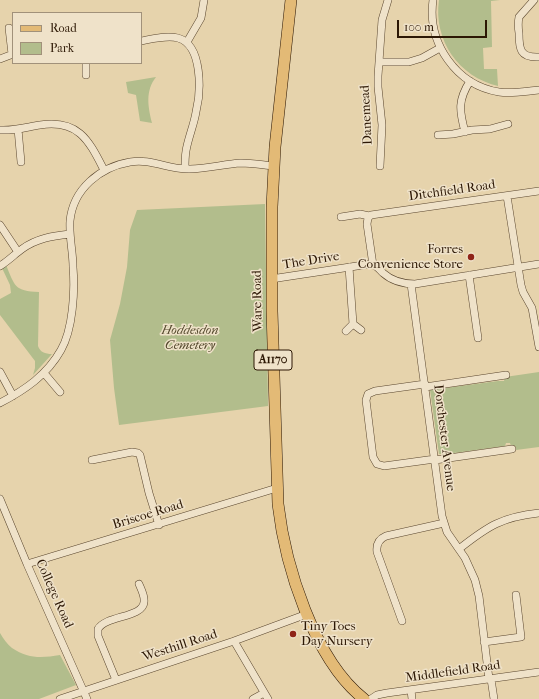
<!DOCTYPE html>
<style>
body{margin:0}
#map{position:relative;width:539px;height:699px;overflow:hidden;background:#e6d3ac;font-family:"IM FELL French Canon",serif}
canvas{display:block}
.legend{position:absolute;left:12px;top:12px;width:130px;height:52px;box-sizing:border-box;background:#efe2c9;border:1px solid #a1917a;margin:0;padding:5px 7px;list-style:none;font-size:12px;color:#2c1704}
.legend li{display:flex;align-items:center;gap:8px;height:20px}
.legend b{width:20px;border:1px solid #a1917a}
.scale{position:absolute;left:397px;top:20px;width:90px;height:18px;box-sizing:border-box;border:2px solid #2c1704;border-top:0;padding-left:5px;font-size:12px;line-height:14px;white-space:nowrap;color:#2c1704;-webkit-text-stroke:3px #efe2c9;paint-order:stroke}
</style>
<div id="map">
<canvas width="539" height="699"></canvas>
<ul class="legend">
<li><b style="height:5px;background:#e3ba76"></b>Road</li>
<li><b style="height:11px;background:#b2bd8c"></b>Park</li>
</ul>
<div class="scale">100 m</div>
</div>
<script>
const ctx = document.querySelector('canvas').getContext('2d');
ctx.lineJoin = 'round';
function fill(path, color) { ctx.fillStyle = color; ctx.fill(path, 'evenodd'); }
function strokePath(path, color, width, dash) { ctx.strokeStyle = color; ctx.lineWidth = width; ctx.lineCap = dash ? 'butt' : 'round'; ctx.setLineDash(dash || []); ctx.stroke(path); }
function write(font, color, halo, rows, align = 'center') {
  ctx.font = font + ' "IM FELL French Canon",serif'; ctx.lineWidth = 3; ctx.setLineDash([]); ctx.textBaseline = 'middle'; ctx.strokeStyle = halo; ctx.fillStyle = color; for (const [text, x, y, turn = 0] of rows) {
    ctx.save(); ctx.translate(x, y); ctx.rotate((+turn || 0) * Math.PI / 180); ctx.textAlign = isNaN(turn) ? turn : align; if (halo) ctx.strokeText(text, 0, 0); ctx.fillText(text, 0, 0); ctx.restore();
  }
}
fill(new Path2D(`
 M439 0H500L491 1 492 47 483 48 484 69H497L498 86C459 77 433 40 439 0Z
 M156 77C145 91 148 107 152 123L140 121 136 95 128 93 126 82Z
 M265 204 268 406 119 425 114 388 110 340 120 304 127 267 130 230 137 210Z
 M6 265C15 286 14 291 39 292L38 346C40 352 45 354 52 354L33 375 35 368V361L0 315V299L11 293 10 285 2 268Z
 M539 372V447L516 450V447L511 446 510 443H506L505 446 447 454H439L430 390 498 381H504L505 377Z
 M0 633C3 638 7 644 12 648 28 659 42 658 60 655L76 685 39 699H0Z`), '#b2bd8c');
const minor = new Path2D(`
 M433 0C427 43 456 85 499 92 513 94 526 91 539 90
 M534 0 519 17C518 22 518 27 519 33 519 49 520 58 539 57
 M9 28 12 54
 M141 41C152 39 167 35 178 38 203 45 201 92 196 112 194 125 188 138 186 151 185 157 185 163 185 169
 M187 42 201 18 204 0
 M0 59 13 54
 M379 62H409L422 58 440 48
 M86 75V63
 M18 129 21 162
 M0 130C14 131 27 127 40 125 79 119 89 141 104 170
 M465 132C459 110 458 100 470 81
 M438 135 453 134 472 130 490 129 508 124
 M380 166 382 125 378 87V76L382 20 388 0
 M507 196 521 285 523 292 532 308 539 347
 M341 217 360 214 369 216
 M0 225 18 252
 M373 265 367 224 368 218 371 215 539 191
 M0 266C8 261 15 254 22 249 37 238 53 236 70 234
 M469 275 478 338
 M271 279 370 264C377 265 379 269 383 273 392 281 404 284 415 284L539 264
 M411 284 442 516 447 532 465 558 475 580 479 596 489 679
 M353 324 361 330
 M346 331 353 324 349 267
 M0 372 13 396
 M44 373 60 392
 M425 384 375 391 368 394 366 400 373 457 377 464 384 466 435 459
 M425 387 506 375
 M0 403C25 390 47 375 61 350 73 329 75 291 73 267 73 252 69 237 70 221 73 189 100 167 130 162 151 158 169 170 190 169 207 169 224 164 241 163 252 163 263 165 274 166
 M92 460 132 452 138 453 140 455 149 493 159 525
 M435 460 512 449
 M0 499 27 564 87 699
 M459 549C488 526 502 517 539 513
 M27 564 277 488
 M402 621 377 552C376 544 379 539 386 536L444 523
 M234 641 268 699
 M484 642 521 637 516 595
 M491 679 494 699
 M116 680 98 636V629C106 615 143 618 144 602 145 596 141 589 139 584
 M411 690 412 699
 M60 699 234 641 307 614
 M253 699 264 693
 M371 699 377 695 387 693 539 672`);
const primary = new Path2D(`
 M291 0 275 147 272 207V311L278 504C285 565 314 660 364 699`);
strokePath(minor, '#5a462e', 8);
strokePath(primary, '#2c1704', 12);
strokePath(minor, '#efe2c9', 7);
strokePath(primary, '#e3ba76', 11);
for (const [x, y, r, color] of [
 [471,257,4,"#8f2418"],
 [293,634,4,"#8f2418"]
]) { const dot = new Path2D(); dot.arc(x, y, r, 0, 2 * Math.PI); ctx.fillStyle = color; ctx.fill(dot); strokePath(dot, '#efe2c9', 1.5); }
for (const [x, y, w] of [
 [273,360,38]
]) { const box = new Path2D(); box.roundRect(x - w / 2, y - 10, w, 20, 3); ctx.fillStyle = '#efe2c9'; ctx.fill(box); strokePath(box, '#2c1704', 1); }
write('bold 12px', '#2c1704', null, [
 ["A1170",273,360]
]);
write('13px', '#2c1704', '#efe2c9', [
 ["Danemead",367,115,-93],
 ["Ditchfield Road",452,191,-8],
 ["The Drive",311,261,-9],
 ["Ware Road",258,301,-91],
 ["Dorchester Avenue",444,438,83],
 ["Briscoe Road",148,515,-17],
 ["College Road",54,594,66],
 ["Westhill Road",180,646,-18],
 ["Middlefield Road",453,672,-8]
]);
write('13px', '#2c1704', '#efe2c9', [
 ["Forres",463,250],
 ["Convenience Store",463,265],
 ["Tiny Toes",301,627,"left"],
 ["Day Nursery",301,642,"left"]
], 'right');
write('italic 13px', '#54492d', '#efe2c9', [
 ["Hoddesdon",190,331],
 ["Cemetery",190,346]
]);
</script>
